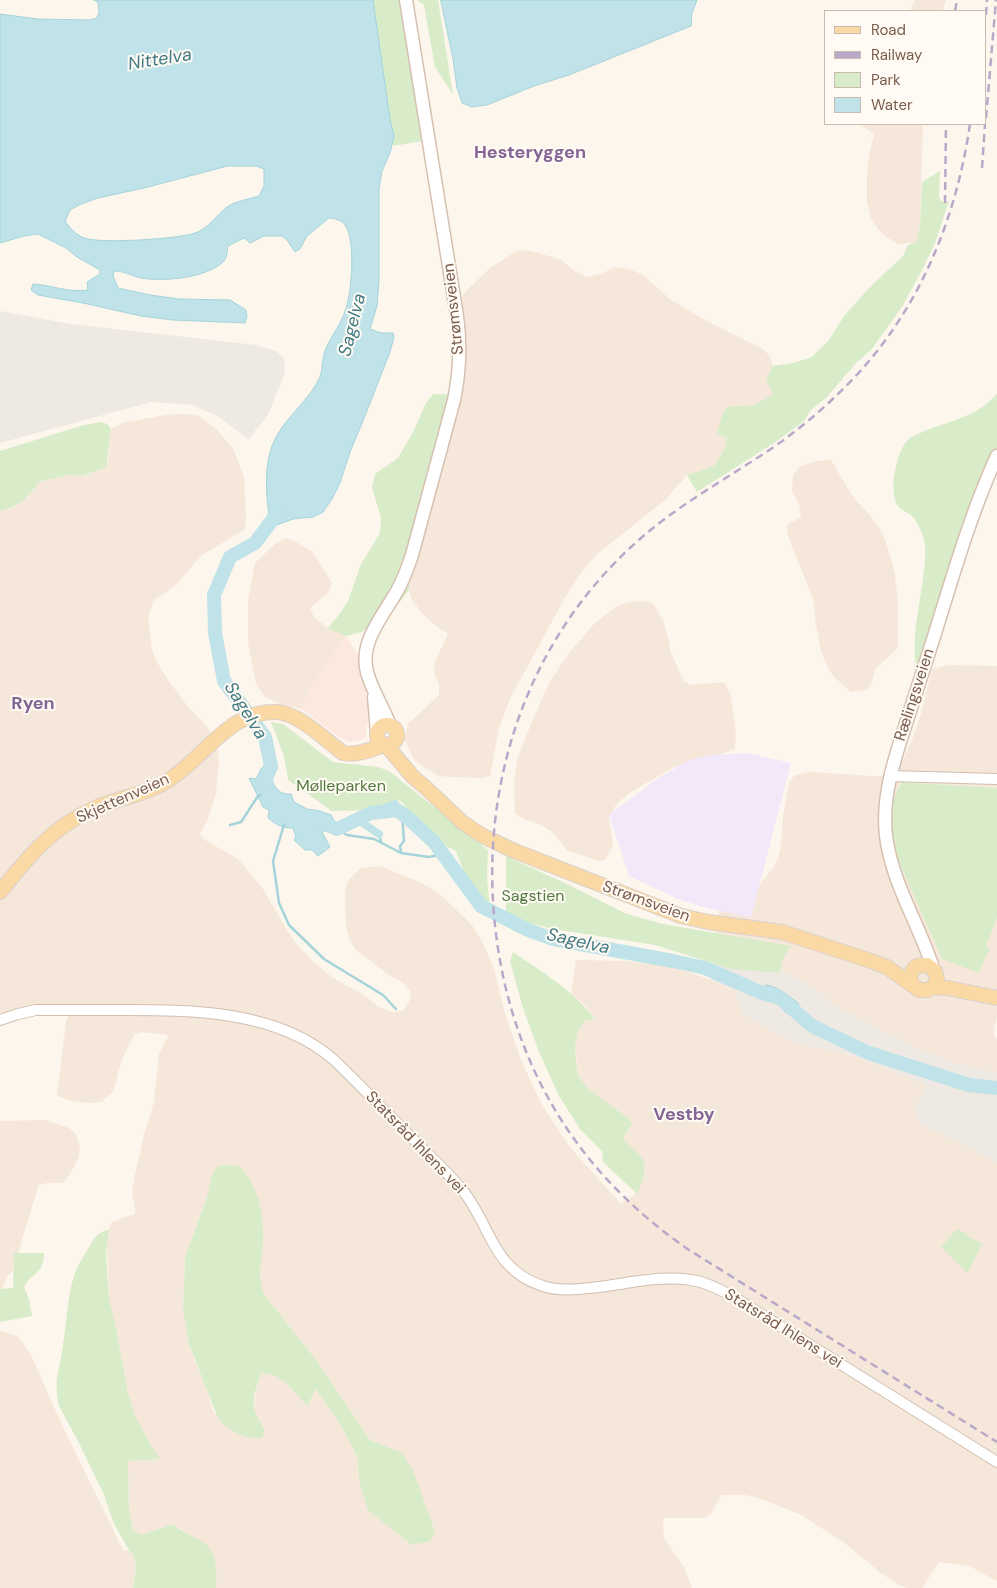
<!DOCTYPE html>
<meta charset="utf-8">
<style>
body{margin:0}
#map{position:relative;width:997px;height:1588px;overflow:hidden;background:#fdf6ec;font-family:"DM Sans",sans-serif}
canvas{display:block}
.legend{position:absolute;left:824px;top:10px;width:162px;height:115px;box-sizing:border-box;background:#fffaf3;border:1px solid #cabbb1;margin:0;padding:6px 9px;list-style:none;font-size:15px;color:#7a5c4d}
.legend li{display:flex;align-items:center;gap:10px;height:25px}
.legend b{width:25px;border:1px solid #cabbb1}
</style>
<div id="map">
<canvas width="997" height="1588"></canvas>
<ul class="legend">
<li><b style="height:6px;background:#fbd9a5"></b>Road</li>
<li><b style="height:6px;background:#b9a8c9"></b>Railway</li>
<li><b style="height:14px;background:#d8ecc9"></b>Park</li>
<li><b style="height:14px;background:#bfe3e8"></b>Water</li>
</ul>
</div>
<script>
const ctx = document.querySelector('canvas').getContext('2d');
ctx.lineJoin = 'round';
function fill(path, color) { ctx.fillStyle = color; ctx.fill(path, 'evenodd'); }
function strokePath(path, color, width, dash) { ctx.strokeStyle = color; ctx.lineWidth = width; ctx.lineCap = dash ? 'butt' : 'round'; ctx.setLineDash(dash || []); ctx.stroke(path); }
function write(font, color, halo, rows, align = 'center') {
  ctx.font = font + ' "DM Sans",sans-serif'; ctx.lineWidth = 4; ctx.setLineDash([]); ctx.textBaseline = 'middle'; ctx.strokeStyle = halo; ctx.fillStyle = color; for (const [text, x, y, turn = 0] of rows) {
    ctx.save(); ctx.translate(x, y); ctx.rotate((+turn || 0) * Math.PI / 180); ctx.textAlign = isNaN(turn) ? turn : align; if (halo) ctx.strokeText(text, 0, 0); ctx.fillText(text, 0, 0); ctx.restore();
  }
}
fill(new Path2D(`
 M915 0H946L943 11H910Z
 M859 124H923L920 225 916 243 898 244 886 237 878 229 871 218 867 202V178L869 156 874 134Z
 M518 250 532 251 562 260 573 270 586 277 601 274 615 267 629 269 643 275 671 300 707 321 763 349 770 356 773 367 766 379 774 394 755 405 727 408 725 436 727 437 724 450 714 466 687 475 665 500 596 555 581 573 563 601 510 699 499 729 490 776 482 778 451 777 439 776 427 769 414 760 404 738 408 724 439 695V685L434 673 435 661 448 634 435 625 422 613 412 600 409 590 410 572 446 444 461 301 463 294 490 268Z
 M182 414 198 415 216 429 233 448 244 477 246 518 245 529 201 556 177 584 153 601 148 619 152 649 157 662 168 680 189 708 206 725 217 742 219 761 216 793 209 817 200 834 205 840 238 859 250 873 263 889 287 930 297 945 315 963 333 978 364 995 381 1008 393 1012 402 1011 409 1002 411 992 402 982 387 974 355 949 349 938 346 926 345 892 348 880 361 868 380 866 422 883 441 895 472 925 482 941 494 968 505 1013 521 1060 542 1105 569 1146 621 1204 637 1193 642 1157 627 1144 623 1137 631 1125 628 1118 586 1088 578 1075 575 1046 578 1031 585 1021 595 1019 585 1005 571 994 576 960 624 961 671 966 711 980 735 991 742 1014 792 1042 853 1056 926 1085 914 1111 920 1124 974 1150 997 1163V1581L969 1566 939 1562 922 1588H907L897 1584 881 1573 843 1542 801 1515 759 1498 745 1495H721L711 1514 704 1518H663L664 1538 684 1567 692 1588H216V1568L212 1552 205 1544 173 1524 141 1535 133 1530 129 1512 128 1461 159 1459 150 1444 135 1416 127 1389 116 1327 109 1299 107 1242 109 1229 112 1222 135 1214V1208L132 1192 135 1174 145 1131 154 1102 159 1054 169 1035 141 1032 135 1034 122 1059 113 1091 102 1102 89 1103 72 1101 57 1096 66 1022 71 1009 0 1021V511L15 507 29 496 39 482 68 475 84 476 106 467 109 456V439L111 429 122 423 165 415ZM245 1172 255 1192 262 1255 259 1269 260 1284 264 1294 316 1360 370 1440 402 1453 359 1480 358 1458 341 1425 316 1389 307 1406 296 1392 280 1378 272 1375 262 1373 256 1389 254 1409 258 1418 264 1427 222 1423 213 1411 205 1384 194 1359 189 1344 183 1310 185 1257 210 1188Z
 M831 460 853 497 869 514 883 534 892 561 895 576 898 602V648L876 668 871 685 865 690 851 692 833 676 826 664 821 651 816 625 813 599 788 536 787 525 801 517 799 504 792 491 793 475 801 466 816 461Z
 M286 538 296 542 312 551 332 583 328 593 310 608 314 617 328 628 346 636 307 693 302 709 280 704 265 697 256 684 248 643V600L255 563 276 543Z
 M638 601 651 602 656 608 663 621 668 637 670 651 684 681 690 685 724 682 730 693 735 724 736 739 734 749 725 753 691 760 672 768 628 794 616 805 609 818 613 845 606 859 600 861 568 851 553 833 540 824 525 820 515 813 514 781 517 760 533 719 549 683 569 653 594 624 607 613 622 604Z
 M949 665 997 666V788L902 782 942 959 989 948 985 946 997 918V1017L994 1028V1036L997 1039V1073L954 1063 939 1056 917 1049 906 1041 890 1035 836 1006 810 985 779 969 714 940 720 907 746 909 763 880 773 868 778 858 781 844 783 815 789 782 795 775 810 772 873 776H893L898 771 912 740 921 714 932 669Z
 M46 1120 69 1128 76 1134 80 1147 78 1159 70 1174 62 1183H47L39 1185 24 1232 17 1260 12 1272 7 1277 0 1292V1121Z
 M0 1331 18 1336 31 1355 62 1425 123 1550H128L133 1554 136 1567 133 1588H0Z`), '#f5e8da');
fill(new Path2D(`
 M346 636 359 657 366 687 368 722 366 727V737L360 740 350 742 340 738 302 709 307 693Z`), '#fde8e0');
fill(new Path2D(`
 M0 311 71 324 256 345 276 351 284 358 285 373 267 417 256 429 249 440 219 417 193 405 151 402 0 443Z
 M715 940 779 969 810 985 836 1006 890 1035 906 1041 917 1049 939 1056 954 1063 997 1073V1163L962 1144 920 1124 914 1111 926 1085 853 1056 792 1042 742 1014 735 991 711 980ZM771 986 784 992 799 1004 793 1008 790 1014 778 1001 773 1000Z`), '#efe9e4');
fill(new Path2D(`
 M747 753 791 763 751 917 710 909 678 899 629 876 609 815 657 779 689 760 712 755Z`), '#f3e8fa');
fill(new Path2D(`
 M371 0H400L423 141 393 146Z
 M417 0H438L453 95 435 67 424 5Z
 M940 171 939 197 942 202 949 201 935 243 923 268 902 307 871 350 856 363 827 397 811 410 804 421 777 441 697 492 687 475 714 466 724 450 727 438 717 434 722 415 727 407 755 405 773 394 766 379 773 366 793 363 812 357 829 340 844 316 870 287 903 256 908 245 916 243 920 225 922 182Z
 M433 394 457 395 410 571 409 590 399 603 362 632 346 636 328 628 338 616 348 601 361 564 380 533 381 518 372 488 375 474 398 458 413 432 426 403Z
 M997 394V451L918 674C907 635 927 586 925 546 924 535 918 522 911 515 907 512 901 510 898 506 888 491 896 453 907 441 914 432 957 421 970 414 981 409 989 402 997 394Z
 M101 422 107 424 111 429C108 442 109 454 106 467L83 476 68 475 39 482C27 499 20 506 0 511V451L84 425Z
 M271 722 283 724 333 762 378 767 389 771 488 850 487 879 490 909 465 875 456 851 446 846 439 838 434 836 418 821 414 820 405 809 404 804 398 800 395 802V804L375 810 332 811 288 780 284 756Z
 M902 782 997 788V918L986 946 990 948 979 973 942 959 892 846 893 799Z
 M506 856 569 885 627 914 663 924 792 946C783 953 782 963 780 973L731 969 655 945 553 929 506 917Z
 M513 952C542 972 574 991 595 1019L585 1021 578 1031 575 1046 576 1061 578 1075 587 1088 628 1118 632 1124 623 1138C628 1146 638 1151 642 1158 648 1169 642 1184 637 1194L603 1162 602 1151 580 1129 559 1096 539 1052 523 1008 510 961Z
 M225 1165 240 1166C261 1189 266 1225 262 1255 260 1271 258 1278 264 1294L316 1360 370 1440 402 1453 414 1473 435 1532 430 1541 412 1545 368 1510 359 1480 358 1458 341 1425 316 1389 307 1406C294 1392 283 1374 262 1373 256 1386 250 1403 257 1416 261 1424 264 1425 265 1434L260 1439 252 1438 238 1434 222 1423 217 1416 189 1344 183 1310 185 1257 207 1197 213 1172 217 1167Z
 M957 1229 969 1235 968 1237 982 1243 968 1273 941 1247Z
 M109 1230 106 1254 109 1299 116 1327 127 1389 135 1416 150 1444 160 1459 128 1461 129 1512 133 1530 141 1535 173 1524C182 1532 194 1536 204 1543 218 1553 217 1573 216 1588H133L136 1567 133 1554 130 1552 114 1524 104 1495 79 1443 59 1406C53 1378 60 1370 63 1345 67 1321 67 1296 75 1273 78 1265 83 1257 88 1249 93 1240 97 1231 109 1230Z
 M14 1253H44C44 1274 32 1272 24 1287L29 1299 32 1316 0 1322V1289L13 1288Z`), '#d8ecc9');
const water = new Path2D(`
 M94 0H373L390 119 394 136 390 153 382 171 379 188V280L377 306 370 329 381 333H393L394 337 390 352 363 421 350 452 340 483 332 499 323 512 313 517 293 519 277 525H270C267 498 263 472 272 446 282 419 308 403 320 377 323 368 322 357 326 348 332 335 341 324 345 311 352 294 356 239 345 225 341 219 335 219 329 218L307 236 300 249 295 252 287 240 282 236H264L250 243 244 238 228 246C227 251 227 258 224 261 208 278 163 282 141 278 132 276 124 271 114 271L113 276 118 288 150 295 179 299 230 300 246 310 247 316 245 323 173 320 141 316 83 303 38 295 31 290 33 284C52 285 68 293 88 290L87 282 100 274V270L77 257 66 248 38 234 24 236 0 243V14L38 19 90 20 97 18 99 12 98 2ZM228 166H256L264 169V186L259 196C250 199 235 201 227 207 218 214 209 227 198 232 183 239 100 244 84 238 75 234 70 228 65 221L70 210 81 204 98 198 144 188Z
 M441 0H697L692 13 691 26 569 75 534 86 487 105 472 107 462 103 457 88 453 59Z
 M267 763 278 768 270 777C275 787 278 795 291 794L294 802 307 809 320 811 331 815 336 824 333 833 326 830 322 832 330 847 318 856 312 850H305L294 840 296 836 293 828C282 828 276 825 268 818L269 810 263 807 249 778 256 779 261 769Z
 M766 985C779 987 789 996 799 1004L793 1008 789 1014 784 1011 782 1005 778 1001 760 999Z`);
fill(water, '#bfe3e8');
strokePath(water, '#a5d3da', 1);
strokePath(new Path2D(`
 M230 825 241 822 258 796 261 795
 M284 825 273 861 279 903 289 925 324 959 383 995 396 1009
 M337 829 347 835 374 839 401 853 429 857 443 854
 M379 834 381 842
 M401 853 400 846 404 841 402 813`), '#a5d3da', 2.5);
strokePath(new Path2D(`
 M386 808 395 804
 M358 820 379 834`), '#bfe3e8', 8);
strokePath(new Path2D(`
 M266 783V779L271 766 265 737 224 681 215 633 214 595 230 557 255 543 279 511
 M318 821 337 829 371 813 397 810 408 818 434 842 481 906 528 930 553 939 673 961 705 968 762 993 780 998 812 1026 869 1053 969 1085 997 1088`), '#bfe3e8', 14);
const tertiary = new Path2D(`
 M890 776 997 779
 M0 1020 18 1014 36 1010C63 1010 90 1010 116 1010 189 1010 276 1009 334 1060 358 1083 381 1107 404 1130 423 1149 442 1167 460 1187 491 1223 491 1270 543 1286 561 1292 580 1289 599 1287 631 1283 665 1274 697 1281 710 1284 721 1290 732 1296L997 1462`);
const secondary = new Path2D(`
 M374 697 377 733
 M390 726C384 708 372 691 367 672 359 642 383 616 397 591 404 579 408 567 412 555L454 400C460 371 461 345 457 316L406 0
 M933 968C919 924 892 883 886 836 881 793 897 752 910 711 917 689 924 668 931 646 951 583 969 517 997 456`);
const primary = new Path2D(`
 M377 735a10 10 0 1 1 20 0a10 10 0 1 1-20 0Z
 M386 745 413 777 426 788 462 822 481 835 512 850 681 916 708 922 782 932 871 961 887 967 919 990H928L933 987 937 980 935 971 927 965 917 966C911 970 909 977 912 984
 M0 892C28 857 51 828 93 809 117 798 145 795 167 781 203 760 229 709 277 712 296 713 319 734 334 746 337 748 340 751 343 753 356 756 373 749 384 745
 M933 987 947 988 997 998`);
strokePath(tertiary, '#d1beb0', 12);
strokePath(secondary, '#d6c0b0', 15);
strokePath(primary, '#dad1cd', 16);
strokePath(tertiary, '#fff', 10);
strokePath(secondary, '#fff', 12);
strokePath(primary, '#fbd9a5', 14);
strokePath(new Path2D(`
 M955 11 957 0
 M986 15 987 0
 M986 118 996 0
 M970 124C956 220 919 311 850 382 821 412 789 438 754 460 723 480 691 499 662 521 523 627 468 802 502 971 526 1089 590 1182 689 1250L997 1442
 M982 168 985 124
 M945 203 946 124`), '#b9a8c9', 2.5, [8, 5]);
write('16px', '#7a5c4d', '#fffaf3', [
 ["Strømsveien",454,309,-96],
 ["Rælingsveien",915,695,-72],
 ["Skjettenveien",123,799,-24],
 ["Strømsveien",646,902,20],
 ["Statsråd Ihlens vei",415,1143,46],
 ["Statsråd Ihlens vei",783,1329,32]
]);
write('16px', '#537a41', '#fffaf3', [
 ["Mølleparken",341,787],
 ["Sagstien",533,897]
]);
write('italic 18px', '#437c86', '#fffaf3', [
 ["Nittelva",160,60,-9],
 ["Sagelva",353,325,-76],
 ["Sagelva",245,711,58],
 ["Sagelva",578,942,13]
]);
write('bold 18px', '#846695', '#fffaf3', [
 ["Hesteryggen",530,153],
 ["Ryen",33,704],
 ["Vestby",684,1115]
]);
</script>
